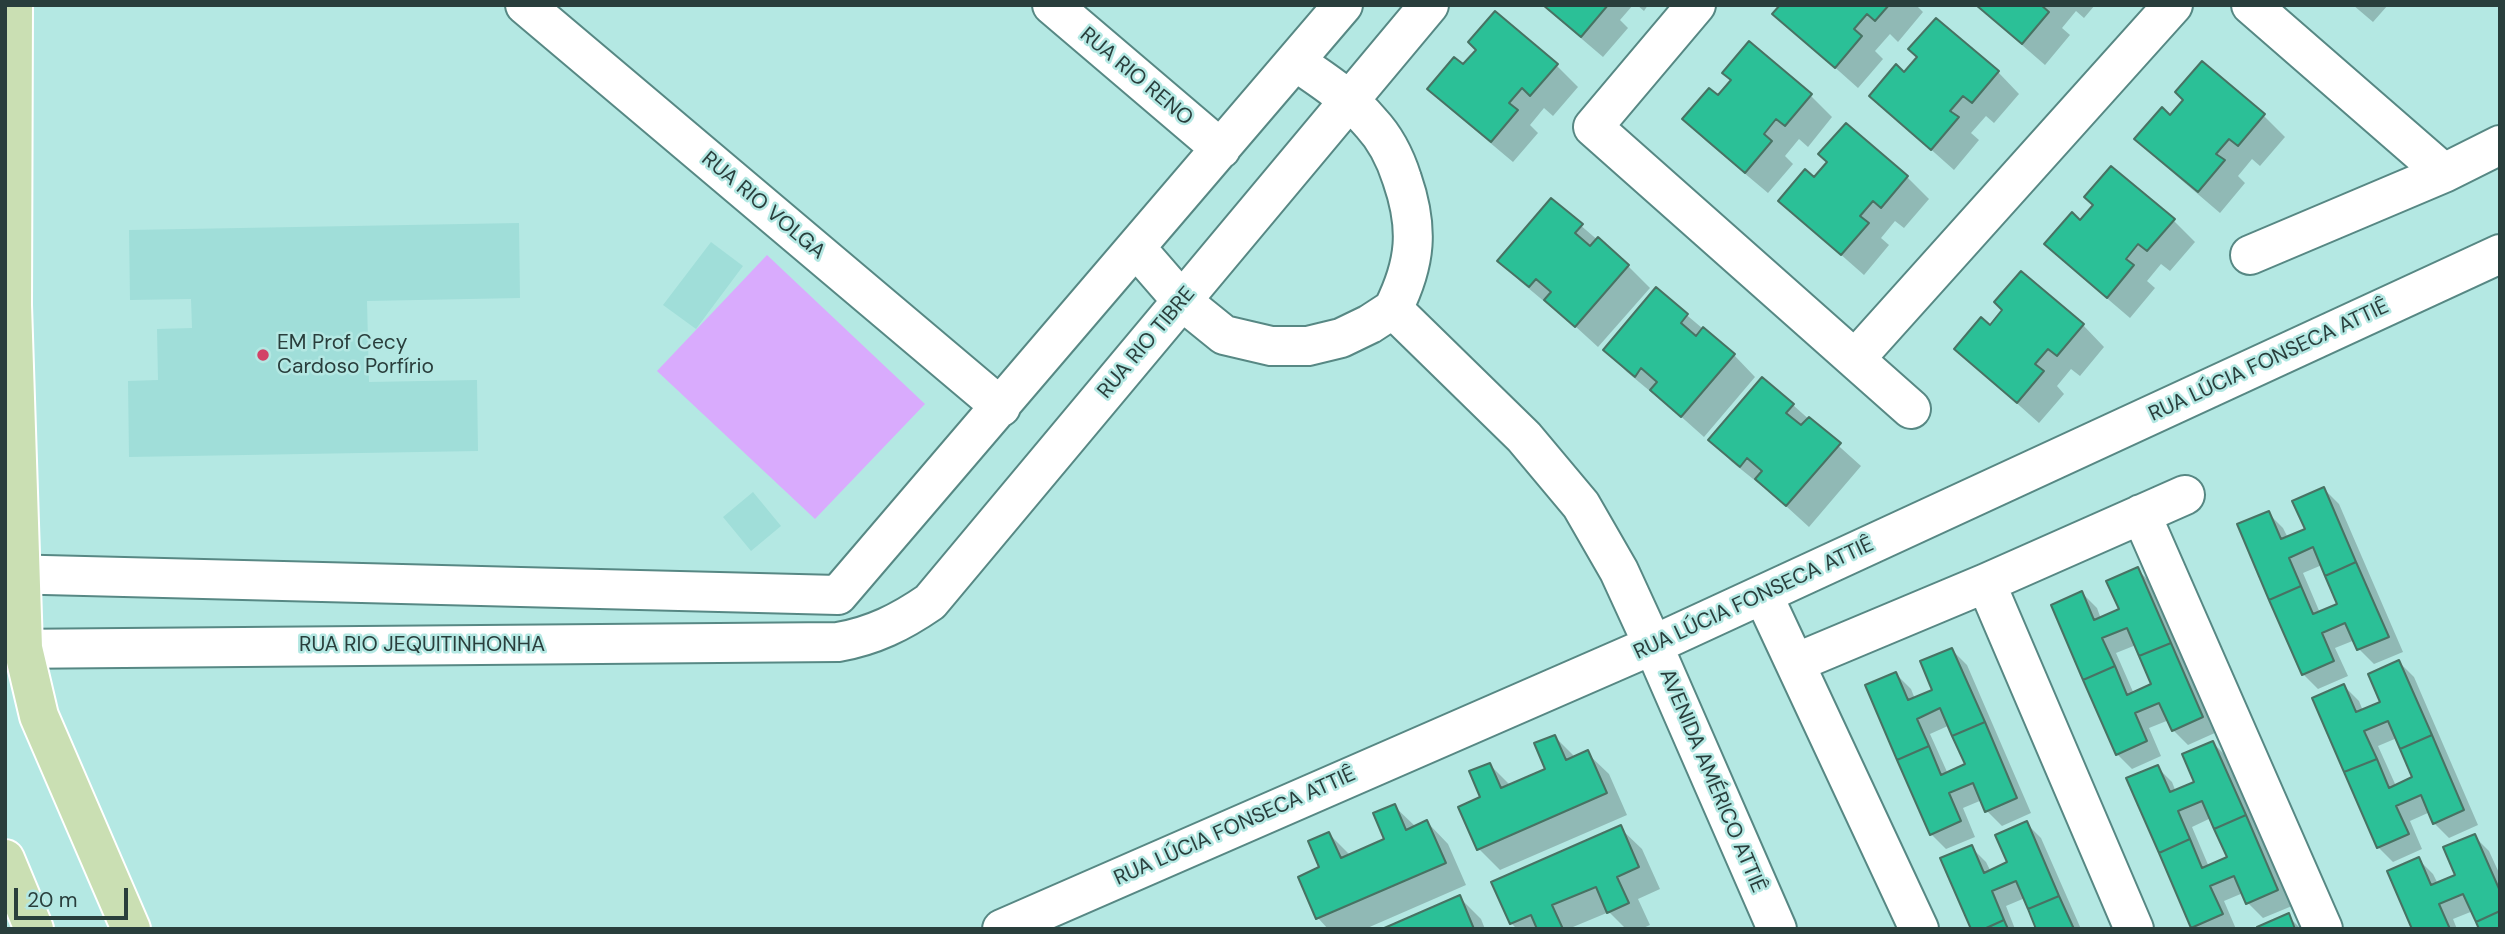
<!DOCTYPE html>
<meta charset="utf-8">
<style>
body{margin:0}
#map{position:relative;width:2505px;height:934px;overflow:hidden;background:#b4e8e3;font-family:"DM Sans",sans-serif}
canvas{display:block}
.frame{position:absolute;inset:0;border:7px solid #293e3c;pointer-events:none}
.scale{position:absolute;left:14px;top:888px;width:114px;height:32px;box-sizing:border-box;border:4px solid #293e3c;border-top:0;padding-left:9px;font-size:21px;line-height:24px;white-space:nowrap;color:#293e3c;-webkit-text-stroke:5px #b4e8e3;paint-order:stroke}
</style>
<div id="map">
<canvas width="2505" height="934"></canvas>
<div class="frame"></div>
<div class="scale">20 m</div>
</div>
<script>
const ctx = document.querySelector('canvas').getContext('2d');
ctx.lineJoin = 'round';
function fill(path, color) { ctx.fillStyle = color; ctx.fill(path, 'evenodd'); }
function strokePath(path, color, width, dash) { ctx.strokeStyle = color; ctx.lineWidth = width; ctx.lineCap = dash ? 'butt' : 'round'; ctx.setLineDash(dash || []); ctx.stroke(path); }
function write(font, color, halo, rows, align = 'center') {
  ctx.font = font + ' "DM Sans",sans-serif'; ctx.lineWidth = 5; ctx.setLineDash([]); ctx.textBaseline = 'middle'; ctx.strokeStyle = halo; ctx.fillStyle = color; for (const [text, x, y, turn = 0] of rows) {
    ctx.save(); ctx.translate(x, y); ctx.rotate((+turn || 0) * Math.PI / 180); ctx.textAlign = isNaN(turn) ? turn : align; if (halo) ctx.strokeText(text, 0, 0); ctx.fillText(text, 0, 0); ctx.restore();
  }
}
fill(new Path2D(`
 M519 223 520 298 367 301 369 382 477 380 478 451 129 457 128 381 158 380 157 329 192 328 191 299 130 300 129 230Z
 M711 242 743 266 696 329 663 305Z
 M753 492 781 526 751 551 723 517Z`), '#a0ded9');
fill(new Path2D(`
 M767 255 925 404 815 519 657 371Z`), '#d9abfd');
fill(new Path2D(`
 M1542 5H1633L1620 20 1628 28 1603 57Z
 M1637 5H1648L1644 11Z
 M1782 5H1916L1923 12 1898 42 1890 34 1875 51 1883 59 1858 88 1775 14Z
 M1976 5H2095L2084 18 2076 11 2062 28 2070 35 2045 65Z
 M2353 5H2388L2373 22Z
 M1749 43 1811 96 1832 117 1808 147 1799 139 1785 156 1793 164 1768 193 1706 141 1684 119 1718 97 1732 80Z
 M1478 50 1556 65 1578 87 1553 116 1544 108 1530 125 1538 133 1513 162 1451 110 1430 89 1463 66Z
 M1998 72 2019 94 1994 123 1986 116 1971 133 1979 140 1954 170 1871 96Z
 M2263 115 2285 137 2260 166 2252 159 2238 176 2245 183 2220 213 2158 160 2137 139 2170 117Z
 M1846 125 1907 177 1929 199 1904 228 1895 221 1881 238 1889 245 1864 275 1780 201 1814 179 1829 162Z
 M1551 200 1628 266 1650 288 1598 347 1553 306 1552 308 1521 282 1499 261Z
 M2173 220 2195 242 2170 271 2161 264 2147 281 2155 288 2130 318 2068 265 2046 244Z
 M1657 290 1734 355 1755 377 1704 437 1658 396 1657 397 1627 372 1605 350Z
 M2083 325 2104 347 2080 376 2071 369 2057 386 2064 394 2039 423 1956 349 1990 327Z
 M1793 405 1861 466 1809 527 1764 486 1763 487 1732 462 1710 440Z
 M2324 489 2339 504 2403 652 2374 664 2359 649 2355 640 2335 648 2348 676 2318 689 2303 674 2268 513 2283 528 2288 538 2307 530ZM2322 565 2339 605 2320 613 2303 573Z
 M2138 570 2152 584 2217 732 2188 745 2173 730 2169 720 2149 728 2161 756 2132 769 2117 754 2082 593 2097 608 2101 619 2121 610ZM2136 645 2154 685 2134 694 2116 653Z
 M1952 650 1967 665 2031 813 2002 826 1987 811 1982 800 1963 808 1975 837 1946 849 1931 834 1896 674 1911 689 1915 699 1934 691ZM1950 725 1967 765 1948 774 1930 734Z
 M2399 662 2414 677 2478 825 2449 838 2434 823 2430 812 2410 821 2422 849 2393 862 2378 847 2344 686 2359 701 2363 711 2382 703ZM2397 738 2415 778 2396 786 2378 746Z
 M1555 737 1576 758 1587 753 1609 774 1627 815 1500 870 1479 849 1482 798 1490 765 1511 786 1547 770Z
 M2213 743 2228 758 2292 906 2263 918 2248 903 2243 893 2224 901 2236 929 2193 927 2157 767 2172 782 2176 792 2196 783ZM2211 818 2229 858 2209 867 2192 827Z
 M1394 806 1416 827 1427 822 1448 844 1466 885 1365 929H1328L1318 918 1300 878 1321 868 1329 834 1350 855 1386 840Z
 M2026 823 2041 838 2081 929H2038L2025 898 2006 906 2015 929H1973L1971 847 1986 862 1991 872 2010 863Z
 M1620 828 1642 849 1660 889 1638 899 1650 925 1641 929H1626L1609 912 1573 927 1574 929H1517L1511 923Z
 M2474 836 2489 851 2500 875V929L2473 911 2453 919 2457 929H2414L2418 859 2433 874 2438 884 2458 876Z
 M1459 897 1481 919 1485 929H1387Z
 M2288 916 2301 929H2259Z`), '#0003');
const building = new Path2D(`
 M1543 5H1608L1581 37Z
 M1780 5H1889L1875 21 1867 14 1854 29 1862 36 1835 68 1772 14Z
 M1976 5H2041L2049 12 2022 44Z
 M1495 11 1558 64 1530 96 1522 88 1509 103 1518 110 1491 142 1427 89 1454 57 1463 64 1476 50 1468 42Z
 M1936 18 1999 71 1972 103 1963 96 1950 111 1959 117 1931 150 1869 96 1896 64 1904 72 1917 57 1908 49Z
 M1749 41 1812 94 1785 126 1776 119 1764 134 1772 141 1745 173 1682 119 1709 88 1718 95 1731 80 1722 73Z
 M2202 61 2265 114 2238 146 2229 139 2216 154 2225 160 2198 192 2134 139 2162 107 2170 115 2183 100 2175 92Z
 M1846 123 1908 176 1881 208 1873 201 1860 216 1869 223 1841 255 1778 201 1805 169 1814 177 1827 162 1818 154Z
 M2111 166 2175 219 2147 251 2138 244 2126 259 2134 265 2107 298 2044 244 2072 212 2080 220 2093 205 2084 197Z
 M1551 198 1583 224 1575 233 1590 246 1598 237 1629 265 1575 327 1544 300 1551 292 1536 279 1529 287 1497 261Z
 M2021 271 2084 324 2057 356 2048 349 2035 364 2044 371 2017 403 1954 349 1981 317 1990 325 2002 310 1994 302Z
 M1656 287 1688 314 1681 323 1696 336 1703 327 1735 354 1681 417 1650 390 1657 382 1641 368 1635 377 1603 350Z
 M1762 377 1794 404 1786 413 1801 425 1809 417 1841 443 1786 506 1755 479 1762 471 1747 458 1740 467 1708 440Z
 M2324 487 2356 562 2325 576 2313 547 2289 558 2301 586 2269 600 2237 524 2269 511 2281 539 2305 529 2292 501Z
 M2356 562 2389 637 2357 650 2345 623 2322 633 2334 661 2302 675 2269 600 2301 586 2313 614 2337 604 2325 576Z
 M2138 567 2171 643 2139 656 2127 628 2102 638 2115 666 2083 680 2051 605 2082 591 2094 620 2119 609 2106 581Z
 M2171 643 2203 717 2172 731 2159 703 2135 713 2147 741 2116 755 2083 680 2115 666 2127 695 2151 684 2139 656Z
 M1952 648 1985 722 1952 736 1940 708 1917 719 1929 746 1897 760 1865 685 1896 672 1908 700 1932 690 1920 661Z
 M2399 660 2432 735 2400 749 2388 721 2364 731 2377 759 2344 772 2312 698 2344 684 2356 712 2380 702 2368 674Z
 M1985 722 2017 798 1985 812 1973 783 1949 793 1961 821 1930 835 1897 760 1929 746 1941 775 1965 764 1952 736Z
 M1555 735 1566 760 1588 750 1607 793 1477 850 1458 807 1480 797 1469 771 1490 763 1501 788 1545 769 1534 743Z
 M2432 735 2464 810 2433 824 2421 795 2396 806 2409 834 2377 848 2344 772 2377 759 2389 788 2412 777 2400 749Z
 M2213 741 2246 815 2214 829 2202 801 2178 811 2190 839 2159 853 2126 778 2158 765 2170 792 2194 782 2182 754Z
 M1395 804 1406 830 1427 820 1446 863 1316 919 1298 877 1319 867 1308 841 1329 832 1341 858 1384 839 1373 813Z
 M2246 815 2278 890 2246 904 2234 876 2210 886 2223 914 2191 928 2159 853 2190 839 2202 868 2227 857 2214 829Z
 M2027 821 2059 896 2028 909 2016 881 1992 891 2004 920 1984 929H1971L1940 858 1972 845 1984 873 2007 862 1995 835Z
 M1621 825 1639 867 1617 877 1629 903 1607 913 1596 887 1552 905 1563 929H1537L1531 915 1510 924 1491 882Z
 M2475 834 2500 891V911L2476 922 2463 894 2439 904 2450 929H2412L2387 871 2419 857 2431 885 2455 875 2443 847Z
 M1460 895 1474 929H1382Z
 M2059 896 2074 929H2036L2028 909Z
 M2500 911V929H2479L2476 922Z
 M2289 913 2295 929H2257V927Z
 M2004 920 2008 929H1984Z`);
fill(building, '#2bc097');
strokePath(building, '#487263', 2);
const minor = new Path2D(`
 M525 5 1001 407
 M1052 5 1221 149
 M1696 5 1593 127 1911 409
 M2251 5 2444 173
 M1296 62C1323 80 1350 98 1371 123 1385 138 1396 160 1402 179 1419 228 1416 263 1393 309
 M1136 248 1182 301 1224 335 1271 346H1308L1341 338 1370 324 1393 309
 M2250 255 2444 173 2500 145
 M1393 309 1524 437 1581 505 1619 571 1653 645 1777 929
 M1855 359 2173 5
 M2141 514 2323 929
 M5 574 838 595
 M1986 583 2134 929
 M838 595 1343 5
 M1763 595 1919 929
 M5 649 838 642C873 636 901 622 930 602L1429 5
 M1795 663 1986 583 2185 495
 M1002 929 1653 645 2500 254`);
const major = new Path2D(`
 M13 5 12 305 23 648 39 716 131 929
 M5 859 34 929`);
strokePath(minor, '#578884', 42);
strokePath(major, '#fff', 42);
strokePath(minor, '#fff', 38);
strokePath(major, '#cadfb3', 38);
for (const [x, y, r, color] of [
 [263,355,7,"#d24267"]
]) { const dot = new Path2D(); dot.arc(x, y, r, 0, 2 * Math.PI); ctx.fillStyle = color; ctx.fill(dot); strokePath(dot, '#b4e8e3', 2.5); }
write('21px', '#293e3c', '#b4e8e3', [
 ["RUA RIO RENO",1136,77,40],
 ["RUA RIO VOLGA",763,206,40],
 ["RUA RIO TIBRE",1147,343,-50],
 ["RUA LÚCIA FONSECA ATTIÊ",2269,361,-25],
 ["RUA LÚCIA FONSECA ATTIÊ",1754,599,-25],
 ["RUA RIO JEQUITINHONHA",422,645],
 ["AVENIDA AMÉRICO ATTIÊ",1712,781,67],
 ["RUA LÚCIA FONSECA ATTIÊ",1235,827,-24]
]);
write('21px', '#293e3c', '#b4e8e3', [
 ["EM Prof Cecy",277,343],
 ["Cardoso Porfírio",277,367]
], 'left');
</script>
